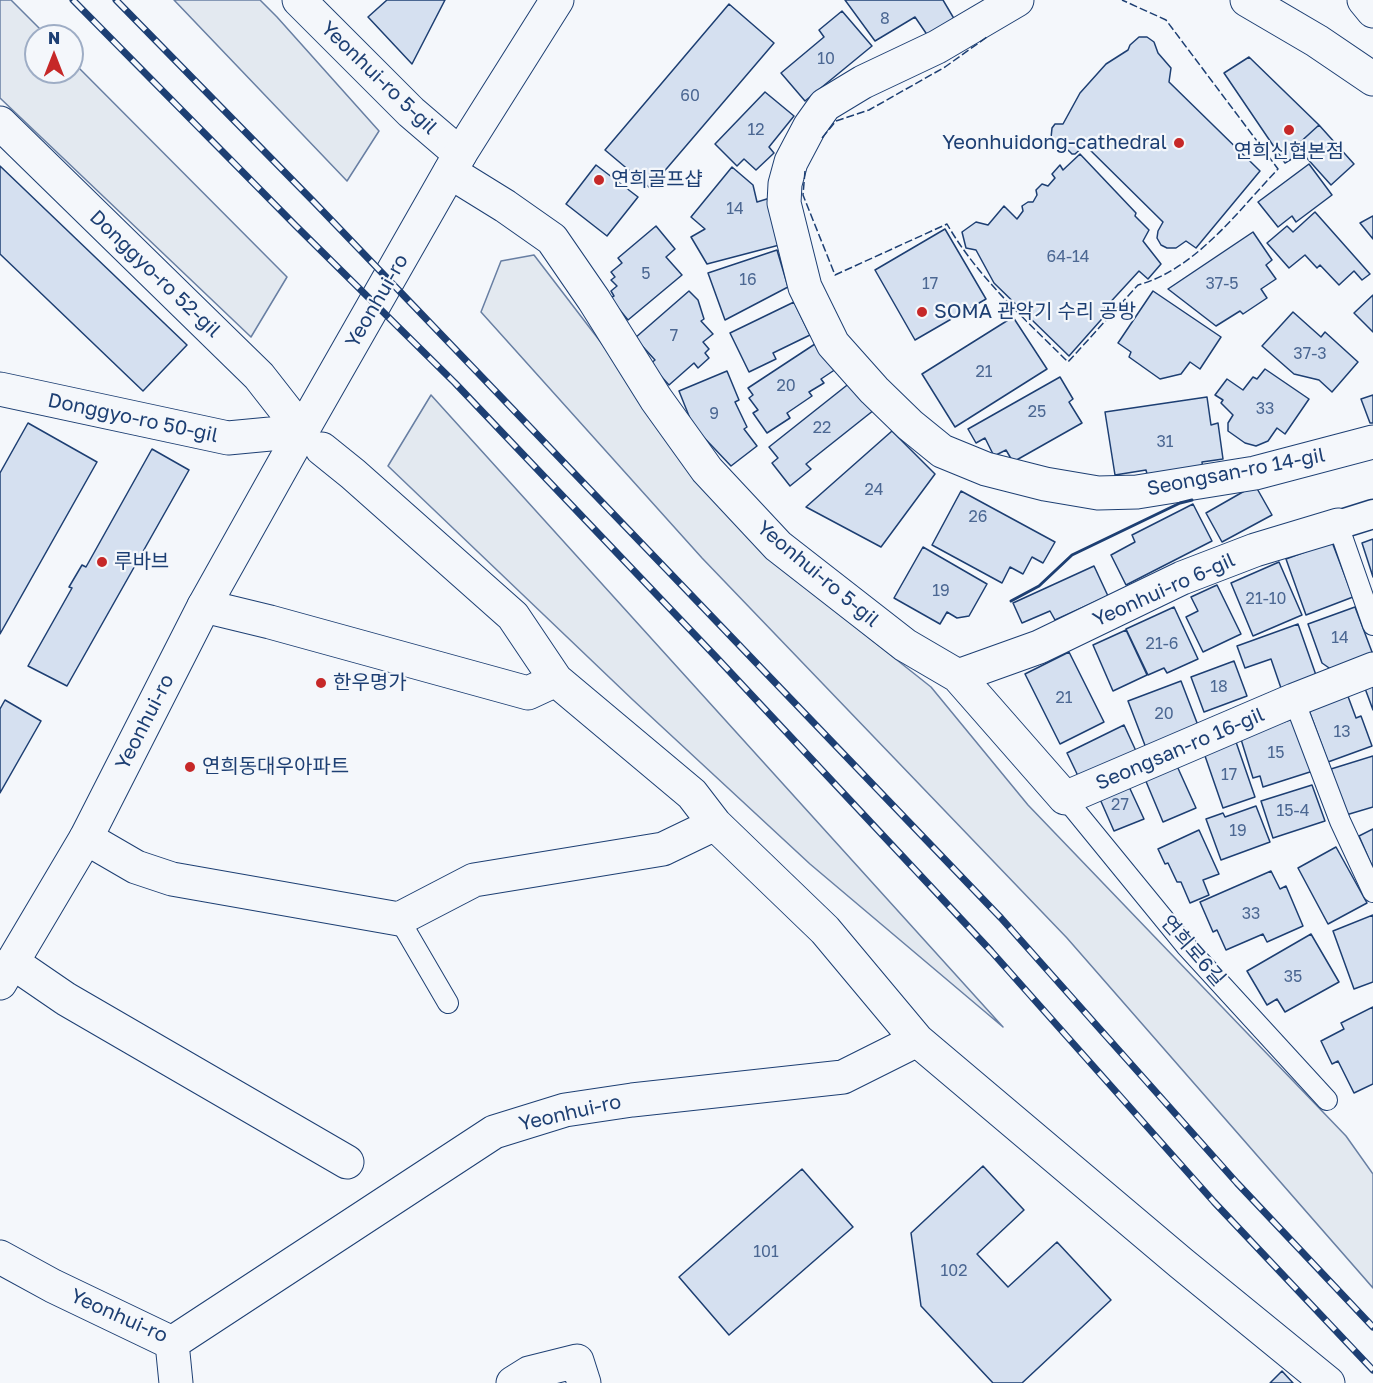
<!DOCTYPE html>
<meta charset="utf-8">
<style>
body{margin:0}
#map{position:relative;width:1373px;height:1383px;overflow:hidden;background:#f4f7fb;font-family:"Golos Text",sans-serif}
canvas{display:block}
.north{position:absolute;left:24px;top:24px;width:60px;height:60px;box-sizing:border-box;background:#f4f7fb;border:2px solid #9eadc5;border-radius:50%;rotate:0deg;font-size:16px;font-weight:700;line-height:24px;text-align:center;color:#1d3f73}
.north::after{content:'';display:block;margin:auto;width:21px;height:27px;background:#c62828;clip-path:polygon(50% 0,100% 100%,50% 72%,0 100%)}
</style>
<div id="map">
<canvas width="1373" height="1383"></canvas>
<div class="north">N</div>
</div>
<script>
const ctx = document.querySelector('canvas').getContext('2d');
ctx.lineJoin = 'round';
function fill(path, color) { ctx.fillStyle = color; ctx.fill(path, 'evenodd'); }
function strokePath(path, color, width, dash) { ctx.strokeStyle = color; ctx.lineWidth = width; ctx.lineCap = dash ? 'butt' : 'round'; ctx.setLineDash(dash || []); ctx.stroke(path); }
function write(font, color, halo, rows, align = 'center') {
  ctx.font = font + ' "Golos Text","Noto Sans KR",sans-serif'; ctx.lineWidth = 4.5; ctx.setLineDash([]); ctx.textBaseline = 'middle'; ctx.strokeStyle = halo; ctx.fillStyle = color; for (const [text, x, y, turn = 0] of rows) {
    ctx.save(); ctx.translate(x, y); ctx.rotate((+turn || 0) * Math.PI / 180); ctx.textAlign = isNaN(turn) ? turn : align; if (halo) ctx.strokeText(text, 0, 0); ctx.fillText(text, 0, 0); ctx.restore();
  }
}
const green = new Path2D(`
 M0 0H11L47 36H36V72H72V61L287 277 251 337 0 98Z
 M174 0H260L277 17 379 131 347 181Z
 M534 255 606 349 796 580 931 687 1028 805 1346 1136 1373 1174V1288L1067 938 702 558 481 312 501 261Z
 M431 395 1003 1027 810 864 633 700 388 466Z`);
fill(green, '#e3e9f0');
strokePath(green, '#687fa3', 1.5);
const building = new Path2D(`
 M387 0H445L412 64 368 17Z
 M845 0H943L956 22 930 39 915 17 875 41Z
 M729 4 774 43 650 188 605 150Z
 M842 11 872 46 805 101 781 73 824 37 819 30Z
 M1139 37H1147L1154 42 1158 53 1171 68 1169 82 1260 171 1196 248 1186 241 1176 248H1167L1161 245 1157 238 1158 231 1163 222 1085 145 1075 154H1072L1065 147H1059L1053 142 1051 138 1052 128 1055 124H1063L1080 93 1106 64 1128 50 1130 45Z
 M1249 57 1319 125 1296 146 1300 154 1285 163 1224 73Z
 M765 92 794 116 769 147 774 153 756 170 744 159 737 166 715 144Z
 M1319 125 1354 164 1331 185 1296 146Z
 M1080 154 1136 213 1135 216 1149 230 1143 241 1161 264 1148 279 1139 271 1105 308 1108 312 1069 356 994 283 976 250 966 248 962 232 976 222 988 225 1004 206 1017 219 1023 211 1022 206 1028 202H1033L1037 195 1036 190 1042 184 1048 186 1055 178 1052 174 1060 165 1063 170Z
 M1309 164 1332 195 1296 222 1292 216 1278 227 1258 202Z
 M596 165 638 197 607 236 566 204Z
 M0 166 187 345 143 391 0 254Z
 M732 167 753 185 757 202 770 198 787 243 707 264 691 237 705 229 691 217Z
 M1315 212 1370 274 1362 280 1354 271 1339 285 1320 265 1317 268 1305 255 1289 268 1267 243 1287 226 1293 232Z
 M1373 216V239L1360 223Z
 M656 226 675 249 666 257 682 275 628 320 610 298 614 296 611 291 617 286 611 280 615 277 611 272 622 263 618 258Z
 M945 229 986 299 915 340 875 270Z
 M1253 232 1272 260 1266 265 1276 279 1261 289 1267 298 1243 314 1240 311 1216 326 1168 289Z
 M777 250 788 287 725 320 708 273Z
 M689 291 698 300 704 319 701 321 713 334 703 342 709 349 705 353 709 358 698 368 694 363 669 385 650 364 655 360 635 338Z
 M1153 291 1221 337 1200 369 1190 362 1181 374 1160 379 1129 357 1131 352 1118 343Z
 M1373 295V332L1354 313Z
 M794 302 810 335 773 353 776 359 749 372 730 333Z
 M1293 312 1321 337 1325 332 1358 362 1332 392 1319 380 1294 374 1262 346Z
 M1013 317 1047 369 955 427 922 374Z
 M818 342 836 369 821 379 824 383 809 392 812 396 787 413 790 418 767 433 753 413 758 410 749 398 753 395 748 388Z
 M1265 369 1309 399 1285 434 1277 428 1268 441 1256 446 1245 443 1228 431V423L1233 415 1221 403 1223 400 1215 395 1227 379 1243 390 1253 377 1257 379Z
 M727 371 739 400 735 402 747 427 744 429 757 446 731 466 693 426 679 391Z
 M1060 377 1073 399 1069 402 1082 423 1013 462 1006 450 994 456 985 438 976 443 968 429Z
 M851 382 874 410 806 464 811 469 790 486 772 463 778 458 769 447Z
 M1373 395V423H1370L1361 399Z
 M1207 397 1211 425 1218 423 1223 459 1202 462 1203 470 1148 478 1146 470 1115 475 1105 412Z
 M28 423 97 462 0 634V473Z
 M892 431 935 474 881 547 806 507Z
 M152 449 189 470 67 686 28 666 72 588 69 587 82 565 86 567Z
 M1255 485 1272 515 1222 542 1206 513Z
 M961 491 1055 542 1043 563 1032 557 1023 574 1010 567 1002 583 932 545Z
 M1193 504 1212 541 1126 585 1111 555 1135 542 1132 535Z
 M1373 539V577L1362 543Z
 M1332 542 1353 597 1306 615 1286 559Z
 M923 547 987 584 969 616 957 618 947 612 940 624 894 598Z
 M1279 562 1302 615 1253 636 1231 583Z
 M1094 566 1108 596 1055 620 1050 611 1022 623 1013 603Z
 M1217 585 1241 634 1203 652 1186 617 1198 611 1191 597Z
 M1174 607 1198 659 1167 673 1164 668 1148 675 1126 629Z
 M1355 607 1372 652 1369 657 1332 670 1322 663 1308 624Z
 M1298 624 1317 678 1282 691 1271 659 1245 668 1237 646Z
 M1126 630 1147 675 1113 691 1093 645Z
 M1069 652 1104 722 1060 744 1025 674Z
 M1234 661 1247 696 1204 712 1191 677Z
 M1373 679V710L1363 683Z
 M1181 681 1199 728 1146 748 1128 701Z
 M1346 691 1356 718 1361 716 1372 746 1328 762 1307 705Z
 M5 700 41 721 0 793V709Z
 M1296 718 1313 771 1263 787 1260 776 1253 778 1240 736Z
 M1124 725 1136 751 1079 778 1067 753Z
 M1236 742 1255 797 1223 808 1204 753Z
 M1373 756V807L1346 815 1331 769Z
 M1177 766 1196 808 1163 822 1145 779Z
 M1125 778 1144 819 1114 831 1096 790Z
 M1312 785 1325 821 1273 838 1261 801Z
 M1256 806 1270 842 1221 860 1206 819 1223 813 1225 817Z
 M1373 829V868L1359 836Z
 M1199 830 1219 874 1203 880 1209 895 1190 903 1181 882H1177L1168 863 1165 864 1158 849Z
 M1336 847 1367 903 1328 924 1298 868Z
 M1271 871 1280 889 1286 886 1303 926 1267 942 1263 934 1226 950 1217 930 1213 932 1200 902Z
 M1373 915V982L1354 989 1333 931Z
 M1311 934 1339 982 1285 1012 1277 999 1267 1005 1247 971Z
 M1373 1007V1084L1354 1093 1338 1061 1332 1064 1321 1041 1344 1029 1341 1023Z
 M983 1166 1024 1210 977 1254 1008 1287 1057 1242 1111 1300 1022 1383H993L921 1306 911 1233Z
 M802 1169 853 1227 729 1335 679 1277Z
 M1282 1371 1293 1383H1270Z`);
fill(building, '#d5e0f0');
strokePath(building, '#1d3f73', 1.5);
const service = new Path2D(`
 M1338 525 1373 625
 M1294 700 1340 821 1373 892
 M1065 798 1186 946 1327 1100
 M399 919 448 1003`);
const pedestrian = new Path2D(`
 M1338 525 1373 514`);
const minor = new Path2D(`
 M299 0 411 112 460 154
 M1017 0 937 47 863 82 825 105 810 126 791 162 785 184 784 203 805 287 833 344 874 390 910 425 942 451 986 469 1045 484 1098 493 1137 492 1255 473 1373 442
 M0 123 259 376 302 431
 M450 172 505 206 552 239 594 300 656 399 707 470 778 546 905 645 958 676 1065 798 1294 700 1373 669
 M0 389 228 438 302 431
 M322 449 353 474 513 616 556 680 692 794 715 824 825 930 917 1040 1181 1263 1328 1383
 M204 606 270 622 528 693 556 680
 M958 676 1039 647 1182 578 1255 550 1338 525
 M86 838 136 867 172 879 399 919 474 880 663 849 715 824
 M12 962 66 999 347 1162
 M0 1257 53 1286 172 1343 494 1132 565 1110 632 1100 843 1077 917 1040
 M172 1343 176 1383
 M513 1383 529 1373 577 1361 584 1383`);
const secondary = new Path2D(`
 M0 983 86 838 204 606 302 431 460 154 557 0`);
const primary = new Path2D(`
 M1247 0 1317 41 1373 79
 M1364 0 1373 11`);
strokePath(service, '#1d3f73', 22);
strokePath(pedestrian, '#1d3f73', 31);
strokePath(minor, '#1d3f73', 35);
strokePath(secondary, '#1d3f73', 35);
strokePath(primary, '#1d3f73', 35);
strokePath(service, '#f4f7fb', 20);
strokePath(pedestrian, '#f4f7fb', 28);
strokePath(minor, '#f4f7fb', 33);
strokePath(secondary, '#f4f7fb', 33);
strokePath(primary, '#f4f7fb', 33);
const rail = new Path2D(`
 M73 0 296 226 455 383 717 658 991 951 1214 1202 1373 1370
 M116 0 314 202 1001 918 1237 1183 1373 1327`);
strokePath(rail, '#1d3f73', 7);
strokePath(rail, '#f4f7fb', 4.5, [14]);
strokePath(new Path2D(`
 M822 138 836 121 869 110 945 67 987 37
 M805 171 803 195 835 275 947 224C978 278 1025 319 1068 362L1138 285C1196 269 1238 211 1278 169L1166 20 1122 0`), '#1d3f73', 1.5, [8, 3]);
strokePath(new Path2D(`
 M1011 601 1039 586 1072 555 1180 503 1192 500`), '#1d3f73', 3);
for (const [x, y, r, color] of [
 [1289,130,6,"#c62828"],
 [1179,143,6,"#c62828"],
 [599,180,6,"#c62828"],
 [922,312,6,"#c62828"],
 [102,562,6,"#c62828"],
 [321,683,6,"#c62828"],
 [190,767,6,"#c62828"]
]) { const dot = new Path2D(); dot.arc(x, y, r, 0, 2 * Math.PI); ctx.fillStyle = color; ctx.fill(dot); strokePath(dot, '#f4f7fb', 2); }
write('16px', '#4b6792', null, [
 ["8",885,19],
 ["10",826,59],
 ["60",690,96],
 ["12",756,130],
 ["14",735,209],
 ["64-14",1068,257],
 ["5",646,274],
 ["16",748,280],
 ["17",930,284],
 ["37-5",1222,284],
 ["7",674,336],
 ["37-3",1310,354],
 ["21",984,372],
 ["20",786,386],
 ["33",1265,409],
 ["25",1037,412],
 ["9",714,414],
 ["22",822,428],
 ["31",1165,442],
 ["24",874,490],
 ["26",978,517],
 ["19",941,591],
 ["21-10",1266,599],
 ["14",1340,638],
 ["21-6",1162,644],
 ["18",1219,687],
 ["21",1064,698],
 ["20",1164,714],
 ["13",1342,732],
 ["15",1276,753],
 ["17",1229,775],
 ["27",1120,805],
 ["15-4",1293,811],
 ["19",1238,831],
 ["33",1251,914],
 ["35",1293,977],
 ["101",766,1252],
 ["102",954,1271]
]);
write('20px', '#1d3f73', '#f4f7fb', [
 ["Yeonhui-ro 5-gil",379,78,44],
 ["Donggyo-ro 52-gil",155,274,44],
 ["Yeonhui-ro",377,301,-60],
 ["Donggyo-ro 50-gil",133,418,12],
 ["Seongsan-ro 14-gil",1236,472,-11],
 ["Yeonhui-ro 5-gil",818,574,40],
 ["Yeonhui-ro 6-gil",1164,590,-24],
 ["Yeonhui-ro",145,722,-63],
 ["Seongsan-ro 16-gil",1180,749,-23],
 ["연희로6길",1193,951,49],
 ["Yeonhui-ro",570,1113,-13],
 ["Yeonhui-ro",119,1316,24]
]);
write('20px', '#1d3f73', '#f4f7fb', [
 ["Yeonhuidong-cathedral",1167,143,"right"],
 ["연희신협본점",1289,152,"center"],
 ["연희골프샵",611,180],
 ["SOMA 관악기 수리 공방",934,312],
 ["루바브",114,562],
 ["한우명가",333,683],
 ["연희동대우아파트",202,767]
], 'left');
</script>
